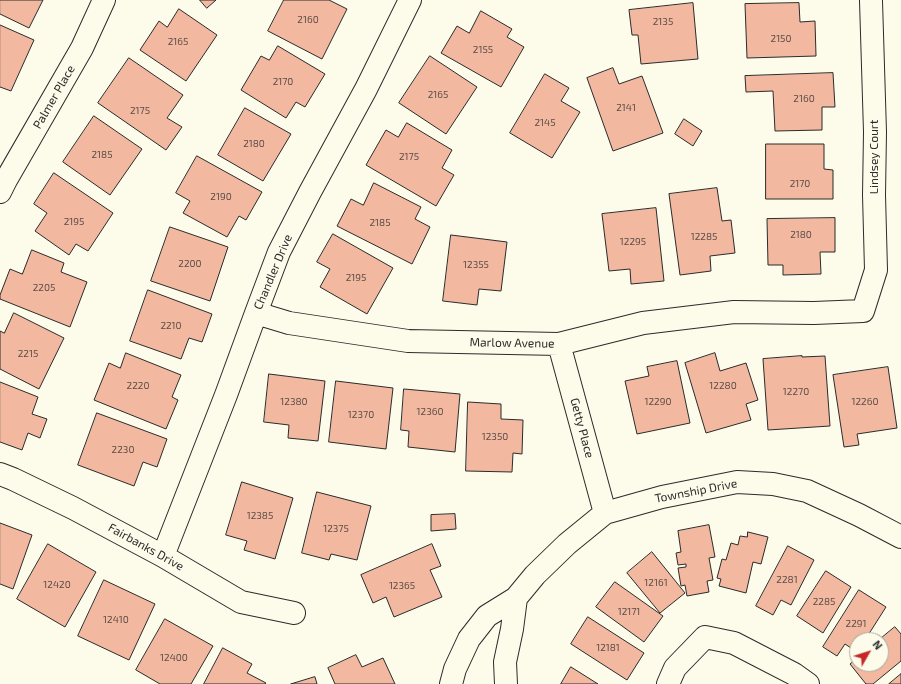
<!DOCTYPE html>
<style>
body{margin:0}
#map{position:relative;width:901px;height:684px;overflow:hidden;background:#fdfbea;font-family:"Exo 2",sans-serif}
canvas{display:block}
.north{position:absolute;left:849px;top:632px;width:40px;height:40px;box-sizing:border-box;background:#fdfbea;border:1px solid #a9a89e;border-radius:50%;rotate:51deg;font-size:11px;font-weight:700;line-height:16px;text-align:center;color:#2b2b2b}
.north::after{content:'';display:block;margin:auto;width:14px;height:18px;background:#c62828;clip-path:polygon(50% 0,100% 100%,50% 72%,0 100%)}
</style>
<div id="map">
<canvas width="901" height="684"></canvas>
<div class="north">N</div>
</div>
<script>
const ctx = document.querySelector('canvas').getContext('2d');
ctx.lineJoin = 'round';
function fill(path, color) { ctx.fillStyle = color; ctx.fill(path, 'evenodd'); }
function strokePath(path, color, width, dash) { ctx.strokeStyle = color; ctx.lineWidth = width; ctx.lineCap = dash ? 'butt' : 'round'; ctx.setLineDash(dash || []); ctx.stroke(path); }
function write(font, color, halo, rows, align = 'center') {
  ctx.font = font + ' "Exo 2",sans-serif'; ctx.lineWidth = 3; ctx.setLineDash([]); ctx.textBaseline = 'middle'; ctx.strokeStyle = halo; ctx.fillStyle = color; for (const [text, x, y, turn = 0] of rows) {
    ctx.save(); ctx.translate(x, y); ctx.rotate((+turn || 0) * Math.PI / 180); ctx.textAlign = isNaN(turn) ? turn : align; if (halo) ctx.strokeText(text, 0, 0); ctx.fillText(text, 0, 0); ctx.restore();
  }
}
const building = new Path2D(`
 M0 0H43L29 28 0 14Z
 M200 0H216L207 8Z
 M284 0H329L347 9 322 59 268 31Z
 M693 3 698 59 641 64 638 35H632L629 10Z
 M799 3 800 22 815 21 816 56 747 58 745 4Z
 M179 9 217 35 186 81 140 50 159 21 167 27Z
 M481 11 512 29 507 37 524 47 501 87 441 53 457 26 469 33Z
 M0 25 34 40 11 91 0 87Z
 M278 46 325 74 305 107 296 102 286 118 241 90 261 56 269 60Z
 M430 56 477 87 446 134 399 103Z
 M129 58 183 95 167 118 182 127 166 150 98 103Z
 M613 68 619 84 642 76 663 133 613 151 587 78Z
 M833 73 835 107H822V130L775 131 773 91 746 92 745 76Z
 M545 74 569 88 561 101 580 112 552 158 510 133Z
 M245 108 291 134 263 181 218 155Z
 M94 116 142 149 110 195 63 162Z
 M684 119 702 131 693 146 675 134Z
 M407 123 452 150 442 168 454 175 436 206 366 165 386 130 398 137Z
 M766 144H824V169L833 170V199H766Z
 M197 156 262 192 246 220 239 216 227 237 183 213 190 201 176 193Z
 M54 173 113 213 88 251 76 244 69 255 35 231 47 213 34 204Z
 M374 183 421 207 415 219 430 227 412 264 337 226 351 199 363 205Z
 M717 188 722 221 731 220 735 253 710 256 711 271 680 275 669 194Z
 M656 208 664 281 631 284 630 269 609 271 602 214Z
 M835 218V252H820L821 274 783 275V265H768L767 219Z
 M170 227 228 247 210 301 151 281Z
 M333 234 393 268 367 314 320 287 330 269 317 262Z
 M451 235 507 242 501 291 479 289 477 305 443 301Z
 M32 250 64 263 61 272 87 282 70 327 0 299V295L10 269 22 274Z
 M148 290 212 314 202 342 189 338 181 359 130 341Z
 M14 313 64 338 39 389 0 369V331L4 333Z
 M126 353 181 375 172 397 178 400 166 429 94 400 109 363 120 368Z
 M715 353 720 371 746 363 758 400 746 404 751 420 706 433 685 363Z
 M802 356V357L825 356 830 426 768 430 763 359Z
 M677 361 690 423 637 434 625 381 649 376 647 367Z
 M888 367 897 428 857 434 859 445 844 447 833 375Z
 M269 374 325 381 318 441 288 438 289 425 264 422Z
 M336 381 393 388 386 449 329 442Z
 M0 382 38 397 32 414 47 419 40 438 28 433 22 450 0 442Z
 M404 389 460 394 455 452 408 447 409 431 401 430Z
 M468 402 501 404V419L523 420 522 454 513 453 512 472 466 471Z
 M97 413 167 439 157 467 143 462 134 486 78 465Z
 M242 482 293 498 275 559 244 550 247 541 226 535Z
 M317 492 371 506 357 560 331 554 329 560 302 553Z
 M455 514 456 529 431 531V515Z
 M0 523 32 535 13 589 0 584Z
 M709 525 715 557 709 558 713 580 707 581 709 592 687 596 685 585 681 586 678 568 686 567V564L678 565 676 553 681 552 678 531Z
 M748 532 768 537 761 564 753 562 746 593 719 586 721 579 717 578 722 559 726 560 731 543 738 545 740 536 747 537Z
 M48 544 96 572 65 627 17 599Z
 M432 544 441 566 430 570 442 597 394 617 386 597 373 603 361 575Z
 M788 546 814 560 791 605 781 600 773 615 756 606Z
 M652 552 685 593 660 613 627 573Z
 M826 571 851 587 823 633 797 616Z
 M104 580 155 604 129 660 78 636Z
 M615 582 663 616 644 642 596 607Z
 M859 590 886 607 865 640H857V652L845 644 837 656 823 647Z
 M588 617 644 653 627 680 571 644Z
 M165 619 213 646 191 684H160L136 670Z
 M895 627 901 634V661L873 684H866L850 664 857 658V664H881V640H879Z
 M223 648 252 664 247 673 266 683 265 684H204Z
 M356 655 362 667 383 658 395 684H335L328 668Z
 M571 667 598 684H561Z
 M901 674V684H889Z
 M315 677 317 684H291Z`);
fill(building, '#f2b8a0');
strokePath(building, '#2b2b2b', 1);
const minor = new Path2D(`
 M0 192 6 180 82 48 104 0
 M256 313 289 323 408 341 559 344 643 323 734 312 814 313 863 311 876 270 874 195 875 132 871 1
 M559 344 605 513
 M0 474 13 479 73 508 163 556 241 602 294 613
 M163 556 226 395 256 313 279 252 310 192 366 89 410 0
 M451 684 455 669 469 639 487 616 516 598 535 575 567 544 605 513 662 497 737 482 773 484 807 491 859 515 901 537
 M506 684 505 662 512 629 516 598
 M668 684 675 668 705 637 734 643 794 674 808 684`);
strokePath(minor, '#2b2b2b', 24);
strokePath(minor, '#fdfbea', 22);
write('10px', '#5d4e48', null, [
 ["2160",308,20],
 ["2135",663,22],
 ["2150",781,39],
 ["2165",178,42],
 ["2155",483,50],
 ["2170",283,82],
 ["2165",438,95],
 ["2160",804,99],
 ["2141",626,108],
 ["2175",140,111],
 ["2145",545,123],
 ["2180",254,144],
 ["2185",102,155],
 ["2175",409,157],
 ["2170",800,184],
 ["2190",221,197],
 ["2195",74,222],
 ["2185",380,223],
 ["2180",801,235],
 ["12285",704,237],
 ["12295",633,242],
 ["2200",190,264],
 ["12355",476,265],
 ["2195",356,278],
 ["2205",44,288],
 ["2210",171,326],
 ["2215",28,354],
 ["2220",138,386],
 ["12280",723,386],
 ["12270",796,392],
 ["12380",294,402],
 ["12290",658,402],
 ["12260",865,402],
 ["12360",430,412],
 ["12370",361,415],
 ["12350",495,437],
 ["2230",123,450],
 ["12385",260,516],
 ["12375",336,529],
 ["2281",787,580],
 ["12161",656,583],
 ["12420",57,585],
 ["12365",402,586],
 ["2285",824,602],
 ["12171",629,612],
 ["12410",116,620],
 ["2291",856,624],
 ["12181",608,648],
 ["12400",174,658]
]);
write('12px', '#2b2b2b', '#fdfbea', [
 ["Palmer Place",54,97,-60],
 ["Lindsey Court",874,157,-90],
 ["Chandler Drive",273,272,-67],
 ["Marlow Avenue",512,343,1],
 ["Getty Place",582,428,75],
 ["Township Drive",696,491,-11],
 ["Fairbanks Drive",146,547,29]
]);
</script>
